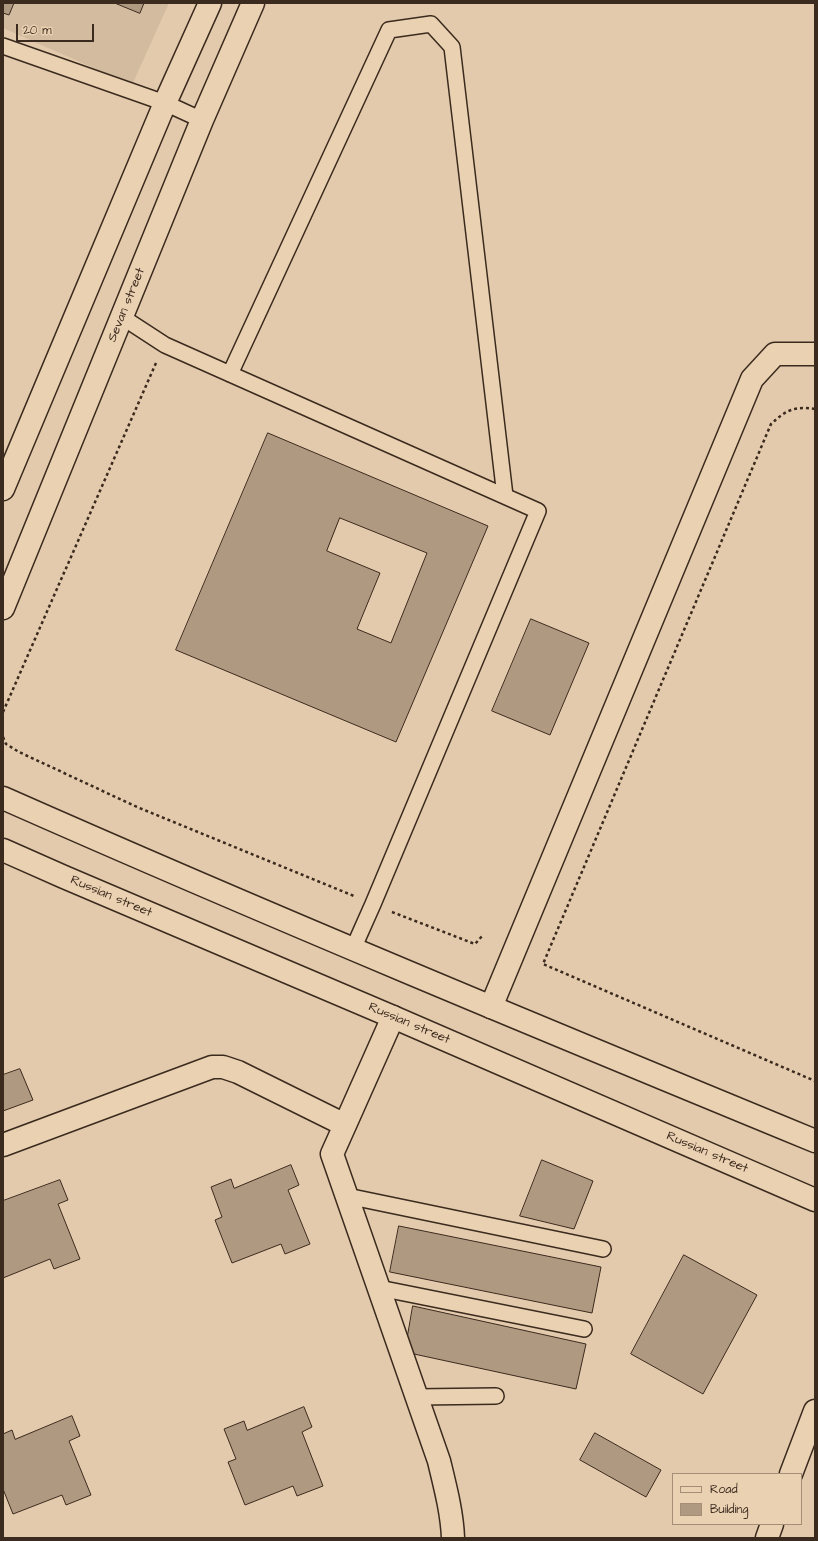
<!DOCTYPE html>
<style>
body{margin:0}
#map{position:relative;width:818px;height:1541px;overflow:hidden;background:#e3caac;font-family:"Architects Daughter",sans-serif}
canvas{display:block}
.frame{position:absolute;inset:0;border:4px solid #3b2a1e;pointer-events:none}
.legend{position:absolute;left:672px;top:1473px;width:130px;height:52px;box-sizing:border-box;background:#ead1b2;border:1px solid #a48e77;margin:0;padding:5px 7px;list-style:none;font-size:12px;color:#3b2a1e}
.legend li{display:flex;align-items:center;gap:8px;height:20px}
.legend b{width:20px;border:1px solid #a48e77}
.scale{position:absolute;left:16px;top:24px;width:78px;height:18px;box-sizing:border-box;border:2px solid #3b2a1e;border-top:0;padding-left:5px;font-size:12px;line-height:14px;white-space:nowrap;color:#3b2a1e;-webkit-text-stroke:3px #ead1b2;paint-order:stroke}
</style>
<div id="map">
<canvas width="818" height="1541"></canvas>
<div class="frame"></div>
<ul class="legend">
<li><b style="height:5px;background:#ead1b2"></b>Road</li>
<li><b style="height:11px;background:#af9980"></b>Building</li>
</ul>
<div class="scale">20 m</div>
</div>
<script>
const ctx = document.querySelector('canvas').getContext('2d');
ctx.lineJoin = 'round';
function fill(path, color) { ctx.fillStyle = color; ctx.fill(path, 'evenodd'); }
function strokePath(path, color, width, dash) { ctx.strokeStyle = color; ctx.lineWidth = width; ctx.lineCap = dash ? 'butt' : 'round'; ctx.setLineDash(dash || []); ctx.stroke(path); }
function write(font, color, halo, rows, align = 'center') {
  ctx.font = font + ' "Architects Daughter",sans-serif'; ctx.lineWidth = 3; ctx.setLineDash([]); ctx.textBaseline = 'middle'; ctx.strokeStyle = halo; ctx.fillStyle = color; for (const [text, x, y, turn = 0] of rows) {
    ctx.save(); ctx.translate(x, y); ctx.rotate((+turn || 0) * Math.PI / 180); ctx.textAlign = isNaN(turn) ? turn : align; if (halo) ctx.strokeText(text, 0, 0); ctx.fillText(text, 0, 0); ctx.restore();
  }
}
fill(new Path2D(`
 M3 3H169L132 85 3 28Z`), '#d3bb9f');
const building = new Path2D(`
 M3 3H14L9 15 3 13Z
 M115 3H144L140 13Z
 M268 433 488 526 396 742 176 650ZM340 518 427 553 391 643 357 629 380 573 327 551Z
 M531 619 589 643 550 735 492 711Z
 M20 1069 33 1100 3 1111V1075Z
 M542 1160 593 1181 574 1229 520 1216Z
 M291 1165 299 1185 288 1190 310 1244 285 1254 281 1244 232 1263 215 1220 222 1217 211 1187 231 1179 234 1188Z
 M60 1180 68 1200 58 1204 80 1259 54 1269 50 1259 3 1278V1201Z
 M399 1226 601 1267 592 1313 390 1272Z
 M684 1255 757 1295 703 1394 631 1354Z
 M413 1306 586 1344 576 1389 414 1354 407 1340Z
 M304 1407 312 1427 302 1432 323 1486 297 1496 293 1486 245 1505 228 1462 236 1459 224 1429 244 1421 247 1430Z
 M72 1416 80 1436 69 1441 91 1495 66 1505 62 1495 13 1514 3 1489V1434L12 1430 15 1439Z
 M595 1433 661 1470 646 1497 580 1460Z`);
fill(building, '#af9980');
strokePath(building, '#3b2a1e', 1);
const lane = new Path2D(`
 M3 46 165 103 202 120
 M122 317 165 345 538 511 373 904 353 949
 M230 374 389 30 431 24 452 47 505 496
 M347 1196 603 1249
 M379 1288 584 1329
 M417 1397 496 1396`);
const street = new Path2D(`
 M491 1007 752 379 775 354H815
 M345 1125 332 1154 439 1461C445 1486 452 1512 453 1538
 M3 1145 212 1067H223L238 1072 345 1125 393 1017`);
const secondary = new Path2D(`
 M3 798C272 917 543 1029 815 1141
 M3 850 64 877 393 1017 815 1200
 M791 1474 815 1411
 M767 1538 772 1524`);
const primary = new Path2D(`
 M3 489 165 103 210 3
 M3 608 202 120 253 3`);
strokePath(lane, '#3b2a1e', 18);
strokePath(street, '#3b2a1e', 25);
strokePath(secondary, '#3b2a1e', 25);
strokePath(primary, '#3b2a1e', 25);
strokePath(new Path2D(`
 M815 409C794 406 786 410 771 424L543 964 815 1081
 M3 712 156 363
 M3 737 6 744 19 752 137 807 354 896
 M392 912 475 944 483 935`), '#3b2a1e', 2.5, [3, 3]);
strokePath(lane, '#ead1b2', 15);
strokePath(street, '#ead1b2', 22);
strokePath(secondary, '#ead1b2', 22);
strokePath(primary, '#ead1b2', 22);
write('13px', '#3b2a1e', '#ead1b2', [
 ["Sevan street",127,305,-68],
 ["Russian street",111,897,23],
 ["Russian street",409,1024,23],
 ["Russian street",707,1153,23]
]);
</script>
